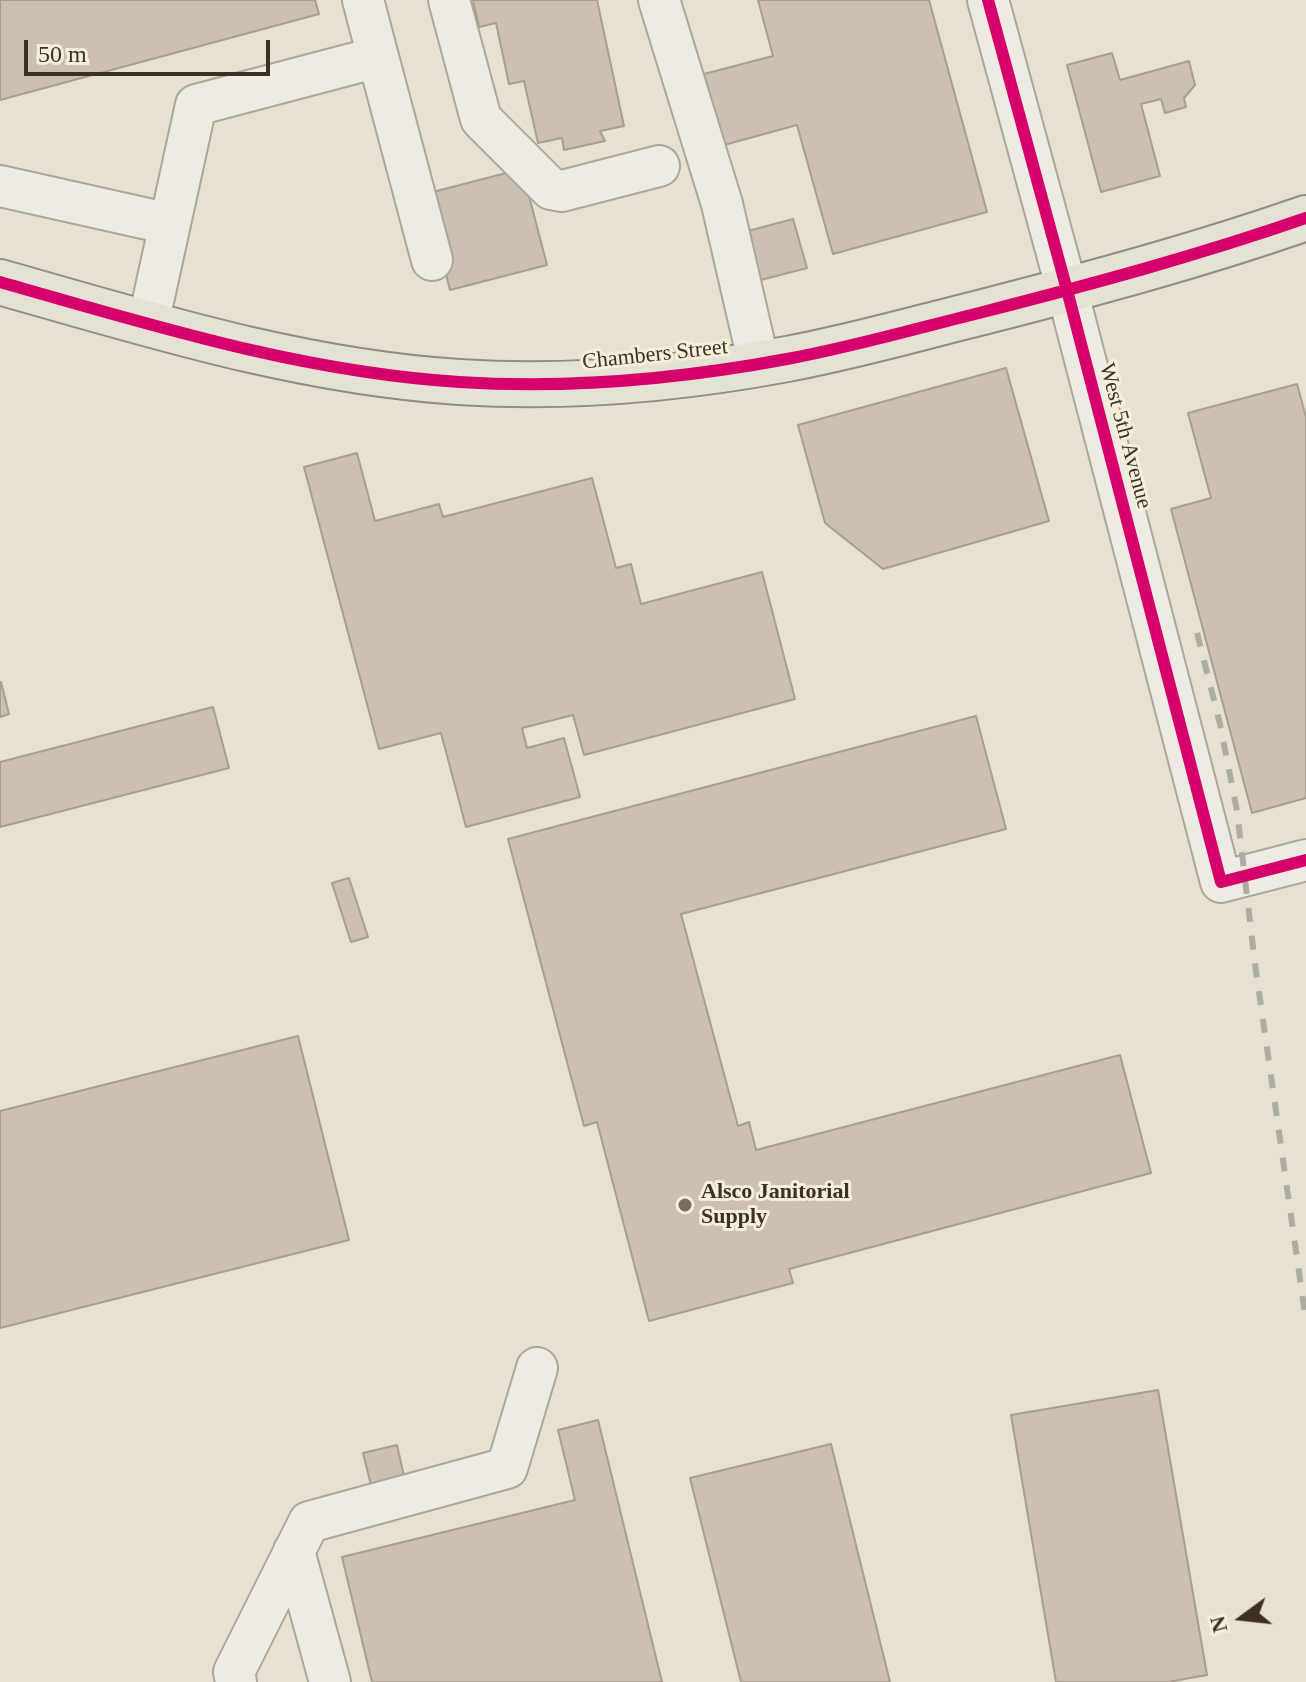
<!DOCTYPE html>
<style>
body{margin:0}
#map{position:relative;width:1306px;height:1682px;overflow:hidden;background:#e6e1d2;font-family:"Times New Roman",serif}
canvas{display:block}
.north{position:absolute;left:1202px;top:1578px;width:80px;height:80px;-webkit-text-stroke:6px #f5efda;paint-order:stroke;rotate:255deg;font-size:22px;font-weight:700;line-height:32px;text-align:center;color:#3b3022}
.north::after{content:'';display:block;margin:auto;width:28px;height:36px;background:#3b3022;clip-path:polygon(50% 0,100% 100%,50% 72%,0 100%)}
.scale{position:absolute;left:24px;top:40px;width:246px;height:36px;box-sizing:border-box;border:4px solid #3b3022;border-top:0;padding-left:10px;font-size:24px;line-height:28px;white-space:nowrap;color:#3b3022;-webkit-text-stroke:6px #f5efda;paint-order:stroke}
</style>
<div id="map">
<canvas width="1306" height="1682"></canvas>
<div class="north">N</div>
<div class="scale">50 m</div>
</div>
<script>
const ctx = document.querySelector('canvas').getContext('2d');
ctx.lineJoin = 'round';
function fill(path, color) { ctx.fillStyle = color; ctx.fill(path, 'evenodd'); }
function strokePath(path, color, width, dash) { ctx.strokeStyle = color; ctx.lineWidth = width; ctx.lineCap = dash ? 'butt' : 'round'; ctx.setLineDash(dash || []); ctx.stroke(path); }
function write(font, color, halo, rows, align = 'center') {
  ctx.font = font + ' "Times New Roman",serif'; ctx.lineWidth = 6; ctx.setLineDash([]); ctx.textBaseline = 'middle'; ctx.strokeStyle = halo; ctx.fillStyle = color; for (const [text, x, y, turn = 0] of rows) {
    ctx.save(); ctx.translate(x, y); ctx.rotate((+turn || 0) * Math.PI / 180); ctx.textAlign = isNaN(turn) ? turn : align; if (halo) ctx.strokeText(text, 0, 0); ctx.fillText(text, 0, 0); ctx.restore();
  }
}
const building = new Path2D(`
 M0 0H315L319 14 0 100Z
 M473 0H597L624 126 600 131 605 141 564 150 562 138 538 143 524 81 509 84 496 23 479 27Z
 M758 0H929L987 212 833 254 797 125 724 145 704 74 773 56Z
 M1112 53 1120 80 1189 61 1195 85 1184 98 1186 107 1165 113 1161 99 1141 104 1160 176 1101 192 1067 65Z
 M522 169 547 265 450 290 425 194Z
 M793 219 807 268 761 280 748 231Z
 M1006 368 1049 521 883 569 825 523 798 425Z
 M1297 384 1306 417V798L1252 813 1171 509 1211 498 1188 413Z
 M357 453 375 521 439 504 443 517 592 478 616 568 631 564 641 604 762 572 795 699 584 755 573 715 522 728 527 748 564 738 580 797 466 827 441 733 379 749 304 467Z
 M1 682 9 714 0 717V683Z
 M213 707 229 768 0 827V762Z
 M976 716 1006 829 681 914 738 1126 749 1122 756 1150 1120 1055 1151 1173 789 1269 793 1283 649 1321 597 1122 584 1126 508 839Z
 M349 878 368 937 351 942 332 883Z
 M298 1036 349 1240 0 1328V1111Z
 M1158 1390 1207 1675 1168 1682H1056L1011 1415Z
 M598 1420 662 1682H372L342 1557 575 1500 558 1430Z
 M831 1444 890 1682H741L690 1478Z
 M397 1445 406 1485 373 1493 363 1453Z`);
fill(building, '#cac0b3');
strokePath(building, '#a79d91', 2);
const minor = new Path2D(`
 M449 0 481 119 551 189 562 191 659 166
 M659 0 722 204 759 364
 M988 0 1067 290 1221 882 1306 860
 M378 57 432 260
 M0 186 170 224
 M148 324 196 105 378 57 363 0
 M294 1551 330 1682
 M236 1682 234 1672 309 1522 507 1468 537 1368`);
const major = new Path2D(`
 M0 282C151 325 301 372 459 382 568 389 680 379 787 359 853 347 918 328 983 312 1092 284 1200 255 1306 218`);
strokePath(minor, '#aca69a', 44);
strokePath(major, '#918c81', 48);
strokePath(minor, '#eeebe3', 40);
strokePath(major, '#e5e2d5', 44);
strokePath(new Path2D(`
 M1197 633 1220 724 1237 811 1255 964 1306 1321`), '#aeaba3', 6, [14, 14]);
strokePath(new Path2D(`
 M988 0 1067 290 1221 882 1306 860
 M0 282C151 325 301 372 459 382 568 389 680 379 787 359 853 347 918 328 983 312 1092 284 1200 255 1306 218`), '#d6006c', 12);
for (const [x, y, r, color] of [
 [685,1205,8,"#776e60"]
]) { const dot = new Path2D(); dot.arc(x, y, r, 0, 2 * Math.PI); ctx.fillStyle = color; ctx.fill(dot); strokePath(dot, '#f5efda', 3); }
write('22px', '#3b3022', '#f5efda', [
 ["Chambers Street",655,355,-6],
 ["West 5th Avenue",1125,436,75]
]);
write('bold 22px', '#3b3022', '#f5efda', [
 ["Alsco Janitorial",701,1192],
 ["Supply",701,1217]
], 'left');
</script>
